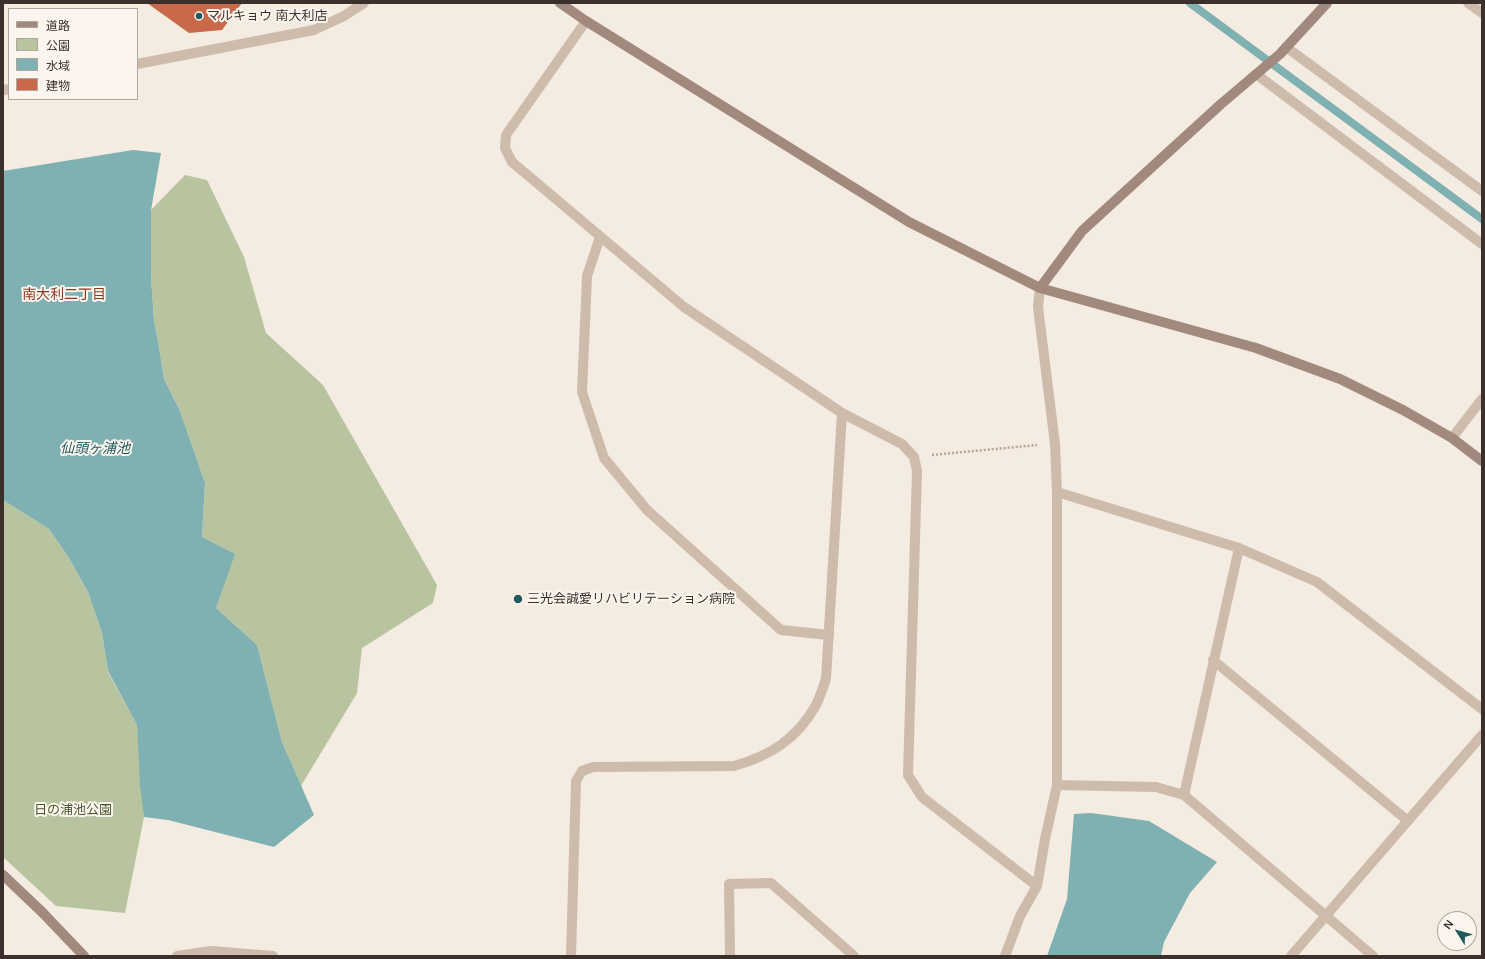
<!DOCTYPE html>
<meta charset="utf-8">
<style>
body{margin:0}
#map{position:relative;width:1485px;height:959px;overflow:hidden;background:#f4ebe1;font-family:Helvetica,"Noto Sans JP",sans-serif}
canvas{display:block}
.frame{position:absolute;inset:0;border:4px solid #3b302b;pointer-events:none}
.legend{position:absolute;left:8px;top:8px;width:130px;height:92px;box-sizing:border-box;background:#fbf5ee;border:1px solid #aea6a0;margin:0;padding:5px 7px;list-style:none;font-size:12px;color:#3b302b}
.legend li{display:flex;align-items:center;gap:8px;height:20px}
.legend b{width:20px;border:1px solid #aea6a0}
.north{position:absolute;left:1437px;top:911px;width:40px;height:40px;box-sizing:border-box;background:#fbf5ee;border:1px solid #aea6a0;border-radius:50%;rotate:307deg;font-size:11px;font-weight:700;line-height:16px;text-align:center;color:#3b302b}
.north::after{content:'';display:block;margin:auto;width:14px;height:18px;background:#1f5a5e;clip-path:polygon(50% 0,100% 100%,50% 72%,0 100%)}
</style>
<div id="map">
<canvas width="1485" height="959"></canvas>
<div class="frame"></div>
<ul class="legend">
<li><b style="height:5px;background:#a18a7d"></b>道路</li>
<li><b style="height:11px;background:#b8c4a0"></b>公園</li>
<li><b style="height:11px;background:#7fb0b2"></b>水域</li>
<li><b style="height:11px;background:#c8694b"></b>建物</li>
</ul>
<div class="north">N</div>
</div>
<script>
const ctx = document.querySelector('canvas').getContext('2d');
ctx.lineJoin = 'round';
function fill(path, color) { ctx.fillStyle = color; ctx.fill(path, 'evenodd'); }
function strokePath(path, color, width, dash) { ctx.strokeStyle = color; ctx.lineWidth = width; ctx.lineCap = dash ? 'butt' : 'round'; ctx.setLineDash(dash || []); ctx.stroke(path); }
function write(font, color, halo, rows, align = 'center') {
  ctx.font = font + ' Helvetica,"Noto Sans JP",sans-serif'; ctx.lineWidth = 4; ctx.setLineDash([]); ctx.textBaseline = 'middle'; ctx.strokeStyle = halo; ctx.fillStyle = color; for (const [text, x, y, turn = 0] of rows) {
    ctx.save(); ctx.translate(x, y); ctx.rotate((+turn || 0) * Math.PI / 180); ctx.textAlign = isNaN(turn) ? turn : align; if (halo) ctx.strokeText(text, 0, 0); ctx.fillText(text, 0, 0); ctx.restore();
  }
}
fill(new Path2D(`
 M185 175 207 180 244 257 266 333 323 385 437 585 433 603 362 648 357 693 301 786 282 742 257 645 216 608 234 554 202 537 205 483 180 411 164 379 159 347 154 321 151 277V210Z
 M3 500 49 529 69 558 88 592 102 633 108 672 137 725 144 817 125 913 56 906 3 857Z`), '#b8c4a0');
fill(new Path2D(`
 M133 150 161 153 151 210V277L154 321 159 347 164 379 180 411 205 483 202 537 235 554 216 608 257 645 282 742 314 815 274 847 168 820 144 817 140 785 137 725 108 671 102 633 88 592 69 558 49 529 3 500V416L4 411 3 408V171Z
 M1091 813 1149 821 1217 862 1190 893 1164 942 1161 956H1047L1067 899 1074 814Z`), '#7fb0b2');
strokePath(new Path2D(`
 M1190 3 1482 219`), '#7fb0b2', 8);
fill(new Path2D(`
 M147 3H242L222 30 189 33Z`), '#c8694b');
strokePath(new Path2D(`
 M932 455 1037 445`), '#b9a596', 2.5, [2, 2]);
strokePath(new Path2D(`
 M600 237 587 276 582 392 604 458 647 510 781 630 829 635`), '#cdbbac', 10);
strokePath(new Path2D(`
 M1468 3 1482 13
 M586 21 506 135 505 148 512 162 684 307 842 413 902 444 914 457 917 471 908 775 922 797 1037 886
 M1286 47 1482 191
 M137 64 314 30 344 16 364 3
 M1256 74 1482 244
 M3 90 9 89
 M1452 438 1482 399
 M1057 492 1239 548 1317 582 1482 709
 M1213 660 1408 821
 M1057 785 1156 787 1184 795 1373 956
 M1184 795 1239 548
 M177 956 211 951 273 956
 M571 956 576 781 582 771 593 767 734 766C770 756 797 739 816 705 820 697 823 688 826 679L842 413
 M730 956 729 884 771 883 854 956
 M1005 956 1020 916 1037 886 1045 839 1057 785V492L1055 444 1038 307 1040 288
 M1291 956 1482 735`), '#cdbbac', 10);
strokePath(new Path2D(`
 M560 3 586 21 909 222 1040 288 1256 348 1340 379 1403 410 1452 438 1482 461
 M1040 288 1082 231 1221 104 1280 54 1327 3
 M3 875 42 912 84 956`), '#a18a7d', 10);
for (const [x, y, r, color] of [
 [199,16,4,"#1f5a5e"],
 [518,599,5,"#1f5a5e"]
]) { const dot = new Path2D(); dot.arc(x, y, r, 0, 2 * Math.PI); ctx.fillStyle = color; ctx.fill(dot); strokePath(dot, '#fbf5ee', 1.5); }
write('13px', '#3b302b', '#fbf5ee', [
 ["マルキョウ 南大利店",207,16],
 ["三光会誠愛リハビリテーション病院",527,599]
], 'left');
write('13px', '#4a5a2e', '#fbf5ee', [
 ["日の浦池公園",73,810]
]);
write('14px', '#8c3b22', '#fbf5ee', [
 ["南大利二丁目",64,295]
]);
write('italic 14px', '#1f5a5e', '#fbf5ee', [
 ["仙頭ヶ浦池",95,449]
]);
</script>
